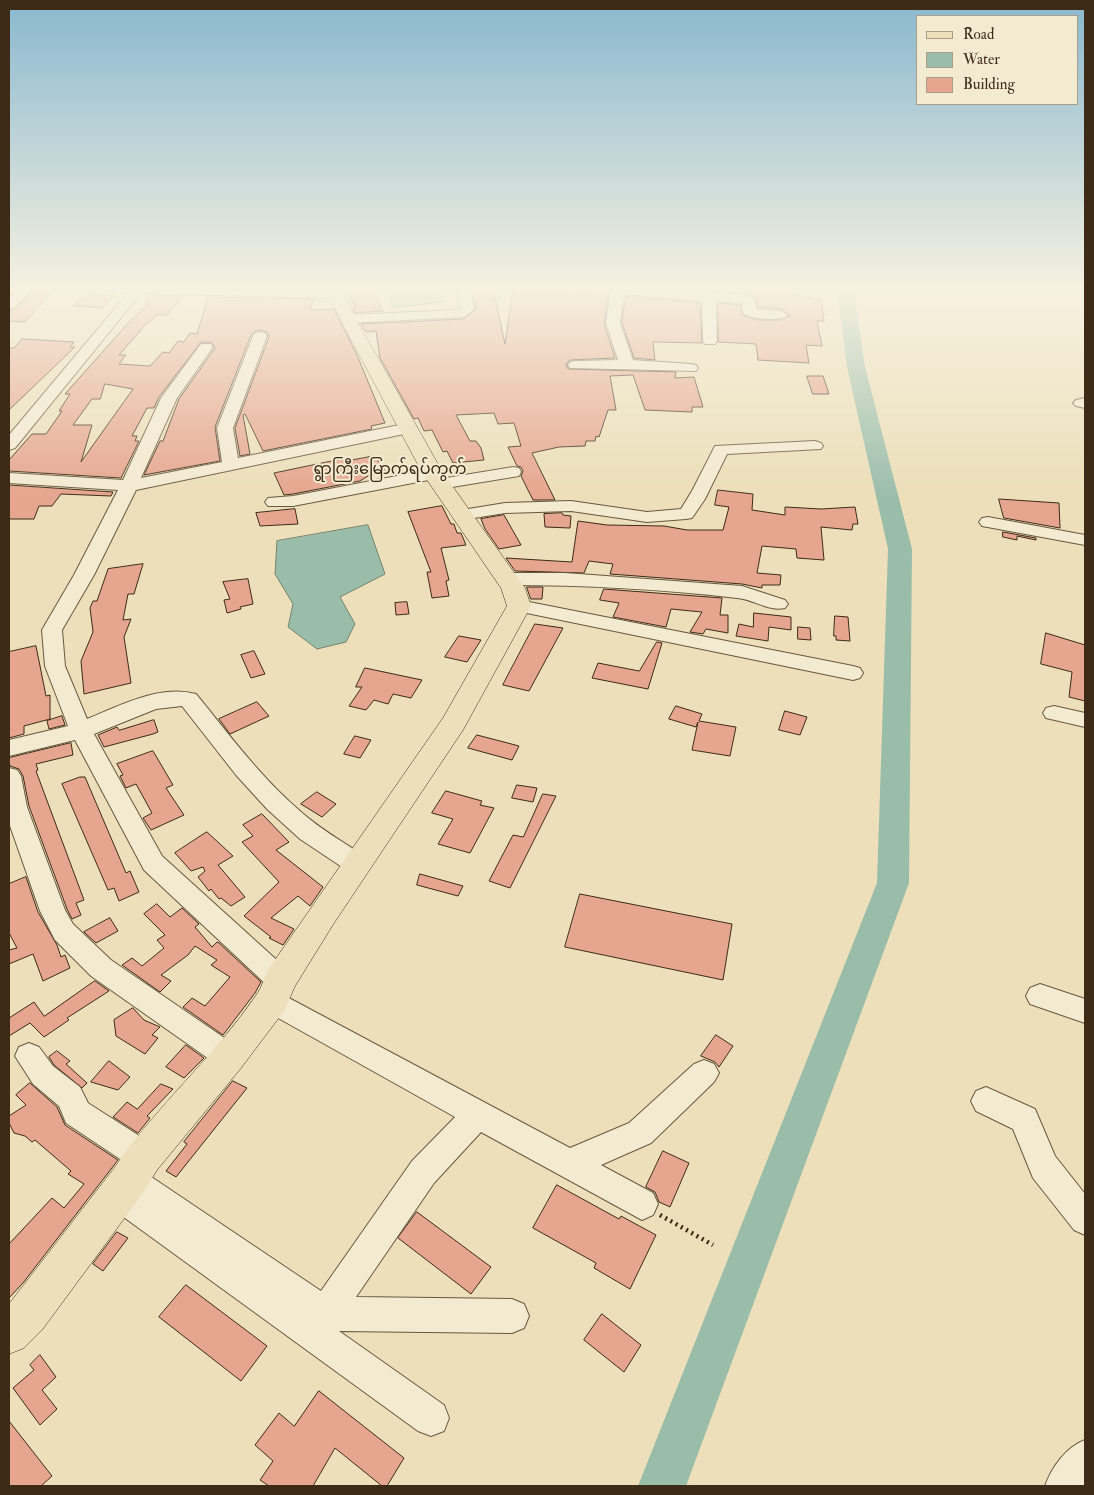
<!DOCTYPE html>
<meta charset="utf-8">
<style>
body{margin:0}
#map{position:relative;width:1094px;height:1495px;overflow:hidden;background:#ecdfb9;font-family:"IM FELL Double Pica",serif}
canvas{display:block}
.frame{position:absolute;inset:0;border:10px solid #3d2b18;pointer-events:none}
.legend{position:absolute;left:916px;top:15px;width:162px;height:90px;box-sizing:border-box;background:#f3ead2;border:1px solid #aa9e88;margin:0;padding:6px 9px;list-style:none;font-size:15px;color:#3d2b18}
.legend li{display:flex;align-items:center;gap:10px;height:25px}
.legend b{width:25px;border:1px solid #aa9e88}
</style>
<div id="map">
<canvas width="1094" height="1495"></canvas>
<div class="frame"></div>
<ul class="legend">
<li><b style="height:6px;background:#ecdfb9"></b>Road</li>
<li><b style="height:14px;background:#9abdaa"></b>Water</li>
<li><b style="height:14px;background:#e6a58e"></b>Building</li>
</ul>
</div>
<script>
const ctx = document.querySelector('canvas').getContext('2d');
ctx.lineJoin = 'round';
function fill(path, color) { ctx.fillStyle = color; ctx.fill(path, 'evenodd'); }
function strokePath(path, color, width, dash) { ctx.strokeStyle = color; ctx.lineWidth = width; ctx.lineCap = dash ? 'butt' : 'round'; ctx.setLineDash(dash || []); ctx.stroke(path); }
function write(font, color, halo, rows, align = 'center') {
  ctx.font = font + ' "IM FELL Double Pica","Noto Sans Myanmar",serif'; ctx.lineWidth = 4; ctx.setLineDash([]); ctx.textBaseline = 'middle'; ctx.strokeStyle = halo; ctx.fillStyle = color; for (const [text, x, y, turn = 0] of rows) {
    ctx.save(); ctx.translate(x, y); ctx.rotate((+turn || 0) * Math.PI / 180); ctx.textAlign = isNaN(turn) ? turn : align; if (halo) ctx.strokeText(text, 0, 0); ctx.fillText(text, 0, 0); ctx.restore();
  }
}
const water = new Path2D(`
 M390 289H440L442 302 392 308Z
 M368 525 385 574 340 597 355 624 346 642 317 649 288 627 293 604 275 574 277 541Z`);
fill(water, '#9abdaa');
strokePath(water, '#758370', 1);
fill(new Path2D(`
 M837 289H853L865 367 912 549 909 883 686 1486H638L877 883 888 549 847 367Z`), '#9abdaa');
const building = new Path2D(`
 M35 289 53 290 25 322 9 321V311L15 309Z
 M346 289H371L383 311 355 313 353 308H356Z
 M473 289H493L505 344 513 289 574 291 575 289 609 292 604 324 615 358 570 360 566 364 568 369 676 372 675 378 694 377 703 407H692V412L645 410 633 375 610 376 616 410H608L599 437 596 436 595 441H586L585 446 559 447 532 453 555 500H533L521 476 523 471 521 467 517 466 508 447 521 446 514 423 498 424 494 413 456 415 470 441H476L481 448 484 460 453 463 447 451 443 452 432 430 424 431 418 418 414 419 380 358 376 331 366 332 361 324 464 319 476 309Z
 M729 289H774V291L821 300 824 321H817L822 346 806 345 809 363 758 360 756 344 718 342V303L740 305 742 315 758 320H779L790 316 781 309 758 307 754 296 728 292Z
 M87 294 114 295 102 308 74 306Z
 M150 295 183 296 167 315H156L150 322H148L119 355H126L119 364 150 366 163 352 169 353 178 341 184 342 190 333 197 334 208 297 313 299 310 310 334 309 357 355 385 423 371 426 372 429 263 451 245 414 243 415 250 454 240 456 235 428 269 337 267 332 260 330 255 331 251 335 215 427 220 461 144 475 160 441H163L179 399 215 348 211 342H201L159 397 154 408H147L132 436H137L135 441H139L121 478 9 471V460L32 434H46L62 411H59L70 394H65L131 320 148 305H146ZM105 384 133 389 81 462 92 425H73L92 399H100Z
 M626 296 700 303 702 343 653 342 655 360 634 358 622 323Z
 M22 339 74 342 70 347H75L9 410V348H14Z
 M807 376H823L829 394H813Z
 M375 456 386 472 368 476 360 481 293 494 284 495 274 473 341 459 345 461Z
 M9 485 113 492 111 496 61 494 52 506H39L34 519H9Z
 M718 490 753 494 752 510 785 515V507L821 509 855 507 858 524H853L852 530 821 527 824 560 797 558 796 549 762 546 757 573 781 575 780 585H762V588L742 584 610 574 613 564 589 561 584 573 515 571 506 558 572 562 578 521 607 525 664 526 687 530H723L729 507 715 505Z
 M999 499 1059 503 1060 528 1004 518Z
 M442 506 451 524H454L457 533H461L466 545 441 548 449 580 446 581 449 596 432 598 427 572H431L408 512Z
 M295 509 298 524 260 526 256 513Z
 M562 513 563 515 571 516 570 528 545 527 544 514Z
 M504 515 521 545 499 549 485 529 481 519Z
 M1003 532 1036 538V540L1017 536V540L1003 537Z
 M143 564 134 594H128L123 620 131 619 124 637 131 683 84 694 81 661 93 632 90 608 93 601H97L108 569Z
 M248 579 253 604 240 607 241 609 227 613 224 600 230 599 223 582Z
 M527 587H543L542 599H531Z
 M604 589 722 598 720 615H728V633L706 629 703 634 690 632 702 612 671 609 666 627 613 617 619 603 600 600Z
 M407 602 409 614 396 615 395 603Z
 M754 613 791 617V630L769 627 768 641 736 636 739 624 753 627Z
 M835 616 848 617 850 641 836 640V636H834Z
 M535 624 563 628 529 691 503 685Z
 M798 627 810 628 811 640 798 639Z
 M1046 633 1085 645V701L1069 697 1072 672 1041 664Z
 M459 636 481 640 467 662 445 657Z
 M657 642 662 643 648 689 592 678 598 663 639 671Z
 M36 646 46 696 50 695V719L24 726V734L9 738V652Z
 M254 651 265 674 251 678 241 655Z
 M365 668 422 680 411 698 393 694 388 704 374 700 366 710 349 706 362 687H356Z
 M257 702 269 716 230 734 219 719Z
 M676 706 702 714 699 721 736 727 730 756 692 750 698 722 696 727 669 719Z
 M785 711 807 717 800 735 779 730Z
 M62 716 65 725 49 729 47 721Z
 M154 720 158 732 153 734 104 747 98 735 117 727 119 730Z
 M477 735 519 746 512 760 468 748Z
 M355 736 371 740 360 758 344 754Z
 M71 743 73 755 36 764 38 770 36 771 84 900 76 903 81 915 72 919 67 909 29 806 23 776 19 769 10 766 9 761V758Z
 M153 751 173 785 166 788 184 815 151 830 143 818 152 813 136 784 126 788 120 776 123 775 117 764Z
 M80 777H85L126 873 130 871 139 892 119 901 114 888 108 890 62 784Z
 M517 785 537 788 533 802 512 798Z
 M446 791 482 801 480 805 494 808 470 853 438 844 453 819 432 813Z
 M317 792 336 804 322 817 301 804Z
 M543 794 556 796 510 888 489 881 513 835 523 837Z
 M262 814 289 842 276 850 323 887 310 906 298 896 271 918 294 929 283 945 269 938 271 937 244 916 279 882 242 842 253 836 243 825Z
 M207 832 233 856 218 865 245 897 231 906 221 898 219 899 211 889 209 891 198 877 205 871 203 867 191 871 175 853Z
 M420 874 463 886 458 896 417 885Z
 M26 877 38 912 57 945 61 957 65 955 70 968 43 981 33 954 9 964V950L17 948 9 933V884Z
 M580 894 732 924 723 980 565 947Z
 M157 904 170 917 182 908 199 924 195 927 212 947 217 942 219 943 261 982 255 993 223 1035 183 1007 192 998 205 1006 230 977 211 965 217 960 195 946 188 955 161 975 171 981 160 992 122 965 132 958 142 966 164 948 157 940 165 935 144 914Z
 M110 918 118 931 96 943 84 932Z
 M95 981 109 991 67 1018 69 1020 44 1037 30 1023 9 1036V1018L34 1002 44 1016Z
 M133 1008 144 1020 160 1027 152 1035 158 1038 145 1054 116 1036 114 1020Z
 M716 1035 733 1046 719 1067 715 1062 701 1056Z
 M186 1045 204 1058 184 1078 166 1067Z
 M57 1051 70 1061 66 1064 87 1083 82 1088 54 1065 49 1057Z
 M109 1061 130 1077 118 1090 91 1082Z
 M233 1081 247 1088 176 1177 166 1171 187 1144 184 1142Z
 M30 1083 57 1107 65 1125 118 1160 23 1283 9 1298V1244L52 1198 64 1208 84 1184 68 1174 71 1171 35 1140 32 1142 25 1136 14 1133 9 1123V1116L26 1105 16 1095Z
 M161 1084 173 1089 147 1116 150 1118 138 1133 113 1117 127 1102 137 1109Z
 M663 1151 689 1163 670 1207 659 1202 655 1192 646 1187Z
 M557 1185 619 1219 621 1216 656 1235 630 1289 594 1268 596 1263 533 1228Z
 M417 1212 491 1267 471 1294 398 1238Z
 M117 1232 128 1238 103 1271 93 1264Z
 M186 1285 267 1346 241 1381 159 1317Z
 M602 1314 641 1345 624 1372 584 1340Z
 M40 1355 56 1377 42 1390 57 1409 40 1425 13 1388 34 1370 30 1365Z
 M319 1391 404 1458 387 1486H382L335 1448 313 1486H269L260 1480 273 1461 255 1445 279 1413 294 1426Z
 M9 1421 52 1476 41 1486H9Z`);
fill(building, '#e6a58e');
strokePath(building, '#3d2b18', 1);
const minor = new Path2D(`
 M19 289H33L14 308 9 309V298Z
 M113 289 337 290 344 294 337 298 141 293 15 448 9 450V435L128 293 115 292Z
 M458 289H471L474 309 464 317 348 323 341 319 348 315 456 310 460 307Z
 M610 289H650L738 294 754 298 757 309 781 311 788 315C782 322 749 319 743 313L742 303 716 301 717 341 715 344H705L703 341 702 301 624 294 620 323 633 360 691 364 696 365 698 368 696 371 570 368 568 365 570 362 575 361 618 360 606 323 611 291Z
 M260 332 265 333 267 336 233 428 238 458 409 423 415 425 417 428 415 431 409 433 136 490 94 575 62 630 65 666 87 719C119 706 160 684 196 694 229 734 260 777 300 811 320 829 343 842 366 857L369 864 366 871 357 874 348 871 300 839 267 809 236 775 182 706 156 709 94 734 162 856 290 972 294 980 290 988 280 992 270 988 144 870 75 740 9 756V740L68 726 45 666 42 630 74 575 118 490 9 483V473L123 480 161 398 201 344H211L213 347 177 398 141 478 222 462 217 428 253 336 255 333Z
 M1085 398V408L1076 406 1073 403 1076 400Z
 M815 441 821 443 823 446 821 449 727 454 705 499 692 518 686 519 647 522 571 511 505 513 462 520 456 519 453 515 456 511 462 510 505 503 571 501 647 512 681 509 692 491 715 446Z
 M513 467 519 468 521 472 519 476 440 489 434 488 431 484 434 480 440 479Z
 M433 469 439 470 441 474 439 478 293 506H268L265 502 268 498 293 496Z
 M988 517 1085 535V545L982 526 979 522 982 518Z
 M507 573H565L742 586 785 600 788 604 785 608C769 612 753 599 737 598 661 589 583 585 507 585L500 583 497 579 500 575Z
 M519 600 853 666 860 668 863 673 860 678 853 680 512 610 509 606 512 602Z
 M1054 706 1085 713V727L1046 718 1043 713 1046 708Z
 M9 768 17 770 21 776 27 807 65 910 73 924 111 960 239 1048 243 1057 239 1066 229 1070 219 1066 91 976 55 940 40 911 9 823Z
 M1040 984 1085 999V1023L1030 1004 1026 996 1030 988Z
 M272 989 570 1148 629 1123 694 1064 704 1060 714 1064 719 1073 714 1082 651 1143 601 1165 653 1193 658 1204 653 1215 642 1220 481 1132 434 1183 356 1297 512 1299 524 1304 529 1316 524 1328 512 1333 339 1331 444 1405 449 1418 444 1431 431 1436 418 1431 107 1205 102 1194 107 1183 113 1180 118 1169 129 1165 66 1123 59 1106 33 1084 15 1056 19 1047 29 1043 39 1047 53 1066 80 1087 88 1103 155 1146 159 1157 155 1168 144 1172 321 1291 412 1161 455 1117 262 1009 258 1001 262 993Z
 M986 1087 1035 1109 1055 1156 1085 1194V1235L1074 1230 1033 1178 1013 1129 976 1111 971 1101 976 1091Z
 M1085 1440V1486H1045C1052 1467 1066 1447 1085 1440Z`);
const major = new Path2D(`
 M327 289H343L356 319 443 473 525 588 531 606 463 730 334 923 295 986 284 1011 241 1068 157 1170 143 1193 42 1330 24 1348 9 1354V1304L115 1167C157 1105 215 1056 257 994 262 987 264 978 268 970L443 718 507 606 501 588 423 474 340 319Z`);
strokePath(minor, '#695840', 2);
strokePath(major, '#3d2b18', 1);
strokePath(new Path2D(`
 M660 1215 713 1245`), '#3d2b18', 4.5, [2, 4]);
fill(minor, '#f3ead2');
fill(major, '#ecdfb9');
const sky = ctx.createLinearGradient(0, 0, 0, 498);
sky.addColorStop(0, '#89b8cf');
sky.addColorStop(0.58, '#f6f1e0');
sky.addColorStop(1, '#f6f1e000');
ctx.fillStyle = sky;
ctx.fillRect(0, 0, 1094, 498);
write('16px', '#3d2b18', '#f3ead2', [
 ["ရွာကြီးမြောက်ရပ်ကွက်",390,471]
]);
</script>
